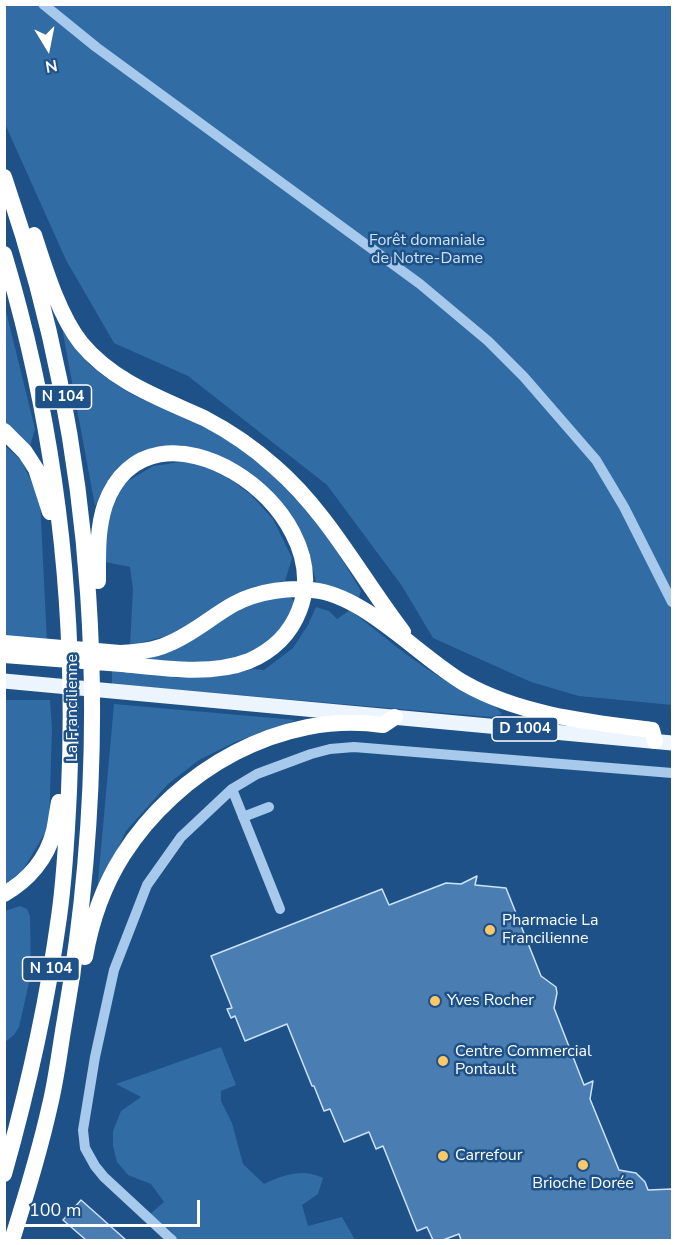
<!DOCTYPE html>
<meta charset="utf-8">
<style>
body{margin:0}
#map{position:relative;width:677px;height:1245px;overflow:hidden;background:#1e5187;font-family:"Nunito Sans",sans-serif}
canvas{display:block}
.frame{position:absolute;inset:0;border:6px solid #fff;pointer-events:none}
.north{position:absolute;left:18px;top:18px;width:60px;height:60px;-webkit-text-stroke:4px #1e5187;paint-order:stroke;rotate:170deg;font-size:16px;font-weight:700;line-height:24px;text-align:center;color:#fff}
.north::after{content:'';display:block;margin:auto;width:21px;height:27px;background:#fff;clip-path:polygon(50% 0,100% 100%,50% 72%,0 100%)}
.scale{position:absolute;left:18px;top:1200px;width:182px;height:27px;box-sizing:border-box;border:3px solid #fff;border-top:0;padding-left:8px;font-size:18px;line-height:21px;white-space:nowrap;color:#fff;-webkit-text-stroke:4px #1e5187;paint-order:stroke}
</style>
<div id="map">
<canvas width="677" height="1245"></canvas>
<div class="frame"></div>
<div class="north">N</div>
<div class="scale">100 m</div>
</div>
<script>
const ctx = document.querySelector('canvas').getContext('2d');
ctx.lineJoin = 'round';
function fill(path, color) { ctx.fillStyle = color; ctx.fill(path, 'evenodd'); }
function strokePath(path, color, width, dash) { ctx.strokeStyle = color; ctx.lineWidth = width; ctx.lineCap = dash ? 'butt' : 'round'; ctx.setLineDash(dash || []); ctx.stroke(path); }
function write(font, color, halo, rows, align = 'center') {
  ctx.font = font + ' "Nunito Sans",sans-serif'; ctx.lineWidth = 5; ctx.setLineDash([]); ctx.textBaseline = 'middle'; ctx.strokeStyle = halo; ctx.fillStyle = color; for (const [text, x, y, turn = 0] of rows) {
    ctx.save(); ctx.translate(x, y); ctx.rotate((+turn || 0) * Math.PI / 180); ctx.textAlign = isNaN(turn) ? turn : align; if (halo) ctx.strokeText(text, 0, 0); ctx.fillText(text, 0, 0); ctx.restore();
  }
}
fill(new Path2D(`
 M4 5H672V705L579 696 531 682 433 638 402 586 327 485 188 376 114 343 66 260 5 124Z
 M4 303 35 429 29 450 5 429Z
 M62 328C73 339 79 355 90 365 103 376 120 388 135 396 151 404 170 409 186 417 266 455 318 515 361 591L359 598 317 586 311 561 295 523 217 457 181 445 150 451 129 464 106 483 95 506Z
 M5 446 21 460 40 500 47 642 5 636Z
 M188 461 218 470 251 495 273 519 292 558 285 581 252 587 173 634 130 646 133 589 130 567 105 562 109 517 123 484 153 466Z
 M290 596 295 603 284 625 270 644 227 663 122 659C155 646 188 632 220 619 248 608 259 597 290 596Z
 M316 607 329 611 337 619 350 610C383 636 415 663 451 684 468 694 491 698 502 714L491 717 112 684V670L181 678 232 674 254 669 264 670 293 648 308 625Z
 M5 700H50L52 729 49 826 23 870 5 884Z
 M114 704 296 720 235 742 199 760 168 784 126 831 97 893Z
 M20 906 27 909 30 916 31 974 19 1027 14 1035 5 1042V911Z
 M221 1047 236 1085 221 1091V1101L232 1123 243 1164 264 1184C283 1175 303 1168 323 1178L318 1194 302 1205 308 1226 342 1217 355 1240H178L172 1232 150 1214 164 1202 151 1184 128 1175 117 1162 113 1146V1131L121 1111 141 1097 116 1084Z`), '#316ca5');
const building = new Path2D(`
 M477 876 475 885 506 888 541 976 556 987 557 993 554 1008 584 1085 593 1081 590 1099 619 1170 636 1173 645 1182 648 1190 672 1189V1240H461L459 1234 443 1240H433L427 1227 417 1231 383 1146 376 1149 369 1132 344 1142 330 1109 324 1111 314 1086H312L287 1024 245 1041 235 1016 231 1018 227 1009 232 1008 211 956 382 889 389 905 446 883 461 884Z
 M81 1200 126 1240H86L63 1220Z`);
fill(building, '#4a7eb2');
strokePath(building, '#cce2f8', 1.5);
strokePath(new Path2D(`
 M43 4 96 47 420 284 488 341 524 377 596 460 624 507 672 602
 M232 789 280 909
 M243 817 269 807
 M172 1240 104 1177 95 1166 85 1148 83 1130 95 1057 114 970 147 885 181 837 232 789 257 774 311 754 330 749 354 747 672 773`), '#a7c9eb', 10);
strokePath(new Path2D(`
 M4 681 672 743`), '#ecf4fe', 15);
strokePath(new Path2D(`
 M4 177C98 448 114 738 65 1019 60 1047 57 1076 50 1105 40 1150 26 1196 12 1240
 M34 235C45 269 59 315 81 343 113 382 160 398 204 418 229 431 254 448 275 467 328 513 360 576 403 632
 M4 254C56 428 77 610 69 791 67 833 65 875 59 917 47 1004 28 1089 4 1174
 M4 431 25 452 36 469 50 512
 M4 643 120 653C136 652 153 651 168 644 193 634 212 616 234 604 258 591 292 586 319 591 369 600 420 657 464 683 520 715 589 722 652 730L655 741
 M4 655C44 658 83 661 122 664 162 668 211 676 249 661 272 651 290 634 299 611 341 506 149 381 105 505 97 529 98 556 98 581
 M4 894C29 880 47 858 54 831 56 822 57 812 59 802
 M85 957C91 922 104 885 123 855 177 770 282 710 383 725L395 717`), '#fff', 16);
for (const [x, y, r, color] of [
 [490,930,6,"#fac866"],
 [435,1001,6,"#fac866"],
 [443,1061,6,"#fac866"],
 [443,1156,6,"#fac866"],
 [583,1165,6,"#fac866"]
]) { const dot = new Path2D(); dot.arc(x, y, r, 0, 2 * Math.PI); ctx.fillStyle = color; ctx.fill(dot); strokePath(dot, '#1e5187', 2); }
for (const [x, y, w] of [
 [63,397,57],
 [525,729,66],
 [51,969,57]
]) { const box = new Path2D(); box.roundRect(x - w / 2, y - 12, w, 24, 4.5); ctx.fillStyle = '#1e5187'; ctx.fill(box); strokePath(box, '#fff', 1.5); }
write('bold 15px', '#fff', null, [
 ["N 104",63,397],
 ["D 1004",525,729],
 ["N 104",51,969]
]);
write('16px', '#cce2f8', '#1e5187', [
 ["Forêt domaniale",427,241],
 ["de Notre-Dame",427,259]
]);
write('16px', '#fff', '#1e5187', [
 ["La Francilienne",73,708,-90]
]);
write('16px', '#fff', '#1e5187', [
 ["Pharmacie La",502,921],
 ["Francilienne",502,939],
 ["Yves Rocher",447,1001],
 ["Centre Commercial",455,1052],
 ["Pontault",455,1070],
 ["Carrefour",455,1156],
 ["Brioche Dorée",583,1184,"center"]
], 'left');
</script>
